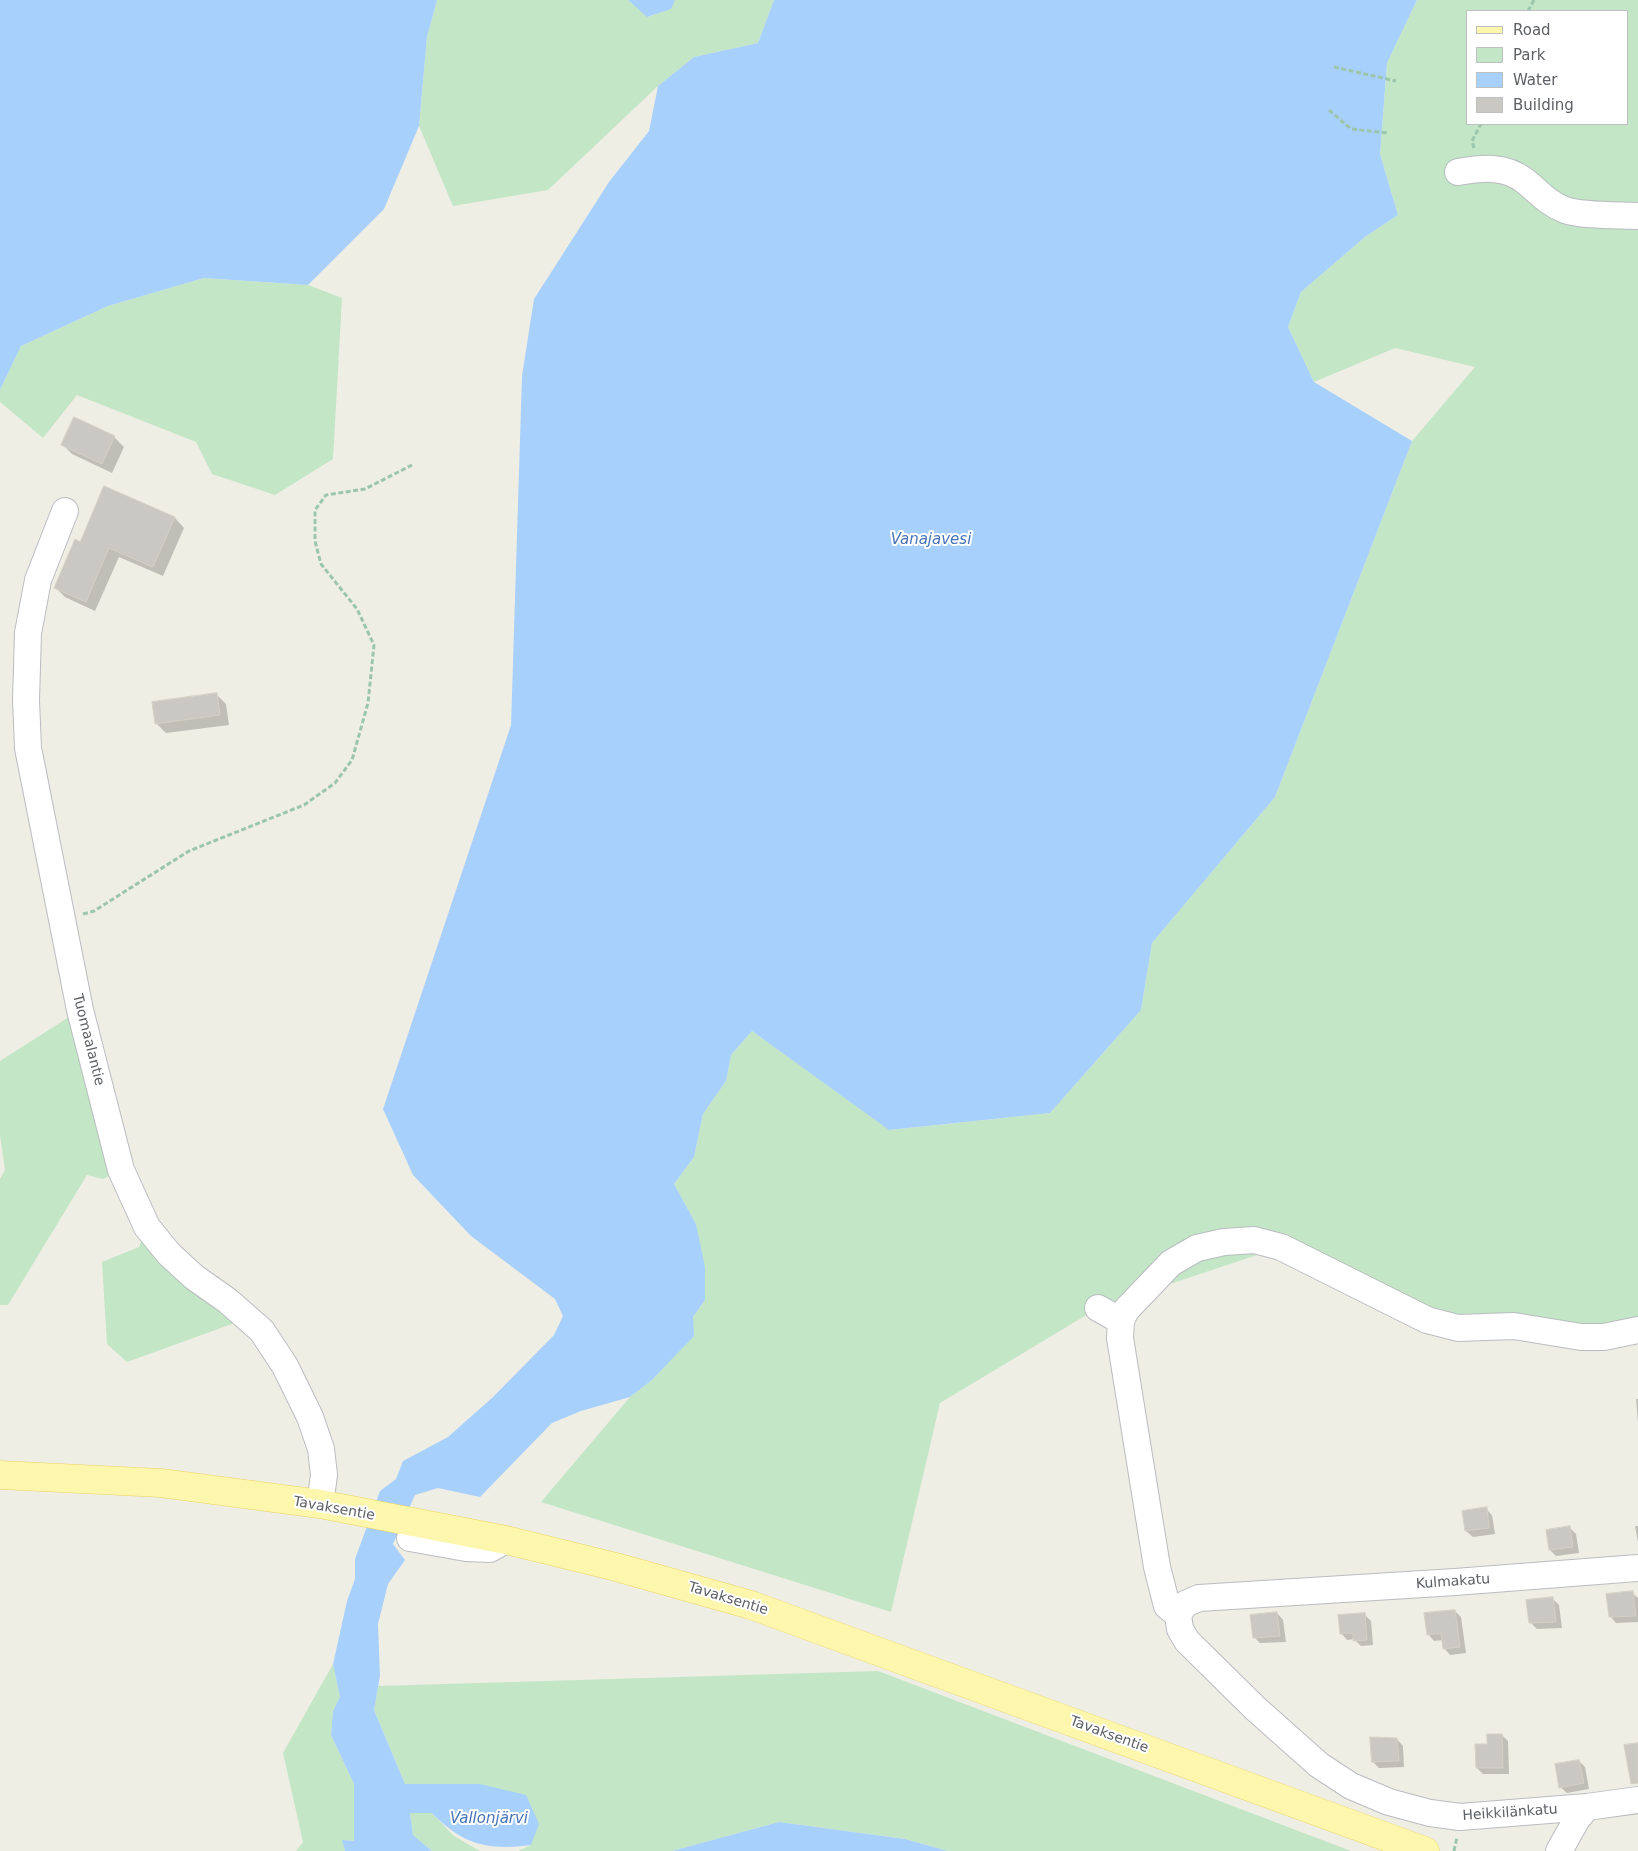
<!DOCTYPE html>
<meta charset="utf-8">
<style>
body{margin:0}
#map{position:relative;width:1638px;height:1851px;overflow:hidden;background:#efeee5;font-family:"DejaVu Sans",sans-serif}
canvas{display:block}
.legend{position:absolute;left:1466px;top:10px;width:162px;height:115px;box-sizing:border-box;background:#fff;border:1px solid #bebfc1;margin:0;padding:6px 9px;list-style:none;font-size:15px;color:#5d6065}
.legend li{display:flex;align-items:center;gap:10px;height:25px}
.legend b{width:25px;border:1px solid #bebfc1}
</style>
<div id="map">
<canvas width="1638" height="1851"></canvas>
<ul class="legend">
<li><b style="height:6px;background:#fcf7ad"></b>Road</li>
<li><b style="height:14px;background:#c3e6c6"></b>Park</li>
<li><b style="height:14px;background:#a8d0fc"></b>Water</li>
<li><b style="height:14px;background:#cac8c2"></b>Building</li>
</ul>
</div>
<script>
const ctx = document.querySelector('canvas').getContext('2d');
ctx.lineJoin = 'round';
function fill(path, color) { ctx.fillStyle = color; ctx.fill(path, 'evenodd'); }
function strokePath(path, color, width, dash) { ctx.strokeStyle = color; ctx.lineWidth = width; ctx.lineCap = dash ? 'butt' : 'round'; ctx.setLineDash(dash || []); ctx.stroke(path); }
function write(font, color, halo, rows, align = 'center') {
  ctx.font = font + ' "DejaVu Sans",sans-serif'; ctx.lineWidth = 4; ctx.setLineDash([]); ctx.textBaseline = 'middle'; ctx.strokeStyle = halo; ctx.fillStyle = color; for (const [text, x, y, turn = 0] of rows) {
    ctx.save(); ctx.translate(x, y); ctx.rotate((+turn || 0) * Math.PI / 180); ctx.textAlign = isNaN(turn) ? turn : align; if (halo) ctx.strokeText(text, 0, 0); ctx.fillText(text, 0, 0); ctx.restore();
  }
}
fill(new Path2D(`
 M437 0H628L648 17 670 9 675 0H774L758 43 694 57 658 86 548 190 453 206 419 126 427 37Z
 M1417 0H1638V1326L1458 1328 1281 1247 1098 1308 940 1403 891 1612 541 1502 630 1397 652 1380 693 1336V1317L705 1300 696 1224 674 1184 694 1157 703 1114 726 1081 731 1055 752 1031 890 1130 1050 1113 1141 1010 1152 943 1275 797 1412 441 1475 367 1395 348 1314 382 1288 327 1301 292 1365 237 1398 215 1380 154 1387 63ZM1467 11H1627V124H1467Z
 M204 278 308 285 342 298 333 459 275 495 212 474 196 442 77 395 43 438 0 402V390L21 346 108 306Z
 M80 1010 121 1170 103 1179 87 1175 8 1305H0V1179L5 1170 0 1135V1061Z
 M147 1227 228 1301 232 1324 127 1362 107 1344 102 1262 139 1247Z
 M333 1664 340 1697 333 1711 331 1735 354 1784V1841L343 1840 345 1851H296L303 1842 283 1753Z
 M878 1671 1351 1851H948L905 1839 779 1822 672 1851H518L531 1845 480 1784H405L374 1710 378 1686Z
 M410 1813H432L454 1836 480 1851H432L413 1835Z`), '#c3e6c6');
fill(new Path2D(`
 M0 0H437L427 37 419 126 384 209 308 285 204 278 108 306 21 346 0 390Z
 M628 0H675L671 9 647 17Z
 M774 0H1417L1387 63 1380 154 1398 215 1365 237 1301 292 1288 327 1314 382 1412 441 1275 797 1152 943 1141 1010 1050 1113 889 1130 752 1031 731 1055 726 1081 703 1114 694 1157 674 1184 696 1224 705 1267V1300L693 1317 694 1336 652 1380 630 1397 581 1411 552 1423 480 1497 438 1488 415 1495 393 1544 405 1560 388 1584 378 1624 380 1676 374 1710 405 1784H480L526 1795 539 1824 531 1845C487 1851 462 1844 432 1813H410L413 1835 432 1851H345L342 1840 354 1841V1784L331 1735 333 1711 340 1697 333 1664 347 1601 355 1579V1559L380 1491 396 1479 403 1461 448 1437 493 1397 554 1335 563 1316 555 1299 471 1236 413 1175 383 1109 511 725 522 376 534 299 609 182 649 131 658 86 694 57 758 43Z
 M779 1822 905 1839 948 1851H672Z`), '#a8d0fc');
fill(new Path2D(`
 M114 437 124 447 112 473 72 454 62 444Z
 M175 518 184 528 163 576 119 557 95 611 65 597 55 587 81 543Z
 M216 694 226 704 229 725 166 733 157 724Z
 M1636 1399H1638V1424V1423Z
 M1486 1509 1492 1515 1495 1534 1473 1537 1466 1531 1464 1512Z
 M1635 1526H1638V1542Z
 M1570 1528 1576 1534 1579 1553 1556 1556 1550 1550Z
 M1632 1593 1638 1598V1622L1616 1623 1610 1616Z
 M1553 1599 1559 1605 1562 1628 1537 1629 1530 1622Z
 M1455 1611 1461 1617 1466 1653 1450 1655 1444 1648 1443 1640 1434 1641 1428 1634Z
 M1277 1613 1283 1620 1286 1642 1260 1643 1254 1637Z
 M1364 1614 1371 1621 1373 1645 1361 1646 1354 1639 1347 1640 1341 1633Z
 M1502 1735 1508 1741 1509 1774H1483L1477 1768 1488 1745Z
 M1397 1739 1403 1746 1404 1767 1379 1768 1373 1762Z
 M1579 1761 1585 1767 1589 1789 1567 1793 1560 1787Z`), '#0003');
const building = new Path2D(`
 M74 417 115 436 102 464 61 445Z
 M104 486 175 517 153 567 109 548 86 602 54 588 75 539 80 542Z
 M217 693 220 715 155 724 152 702Z
 M1487 1507 1489 1528 1465 1531 1462 1511Z
 M1570 1526 1573 1547 1549 1550 1546 1530Z
 M1633 1591 1636 1616 1609 1617 1606 1594Z
 M1553 1597 1556 1622 1529 1623 1526 1600Z
 M1455 1610 1460 1647 1443 1649 1441 1633 1427 1635 1424 1613Z
 M1277 1612 1280 1636 1253 1638 1250 1615Z
 M1365 1613 1367 1640 1353 1641V1633L1340 1634 1338 1615Z
 M1487 1734H1502L1503 1768H1476L1475 1744H1487Z
 M1370 1737 1397 1738 1399 1761 1372 1762Z
 M1638 1743V1783L1631 1784 1624 1745Z
 M1579 1760 1584 1783 1559 1788 1555 1764Z`);
fill(building, '#cac8c2');
strokePath(building, '#d3d0c4', 1);
const minor = new Path2D(`
 M1458 172C1481 168 1505 165 1525 181 1539 192 1547 203 1565 210 1582 216 1619 215 1638 216
 M65 511 38 580 28 633 26 700 28 748 80 1010 121 1170 147 1227 169 1254 194 1277 228 1301 262 1331 285 1366 310 1417 321 1449 324 1475 320 1504
 M1098 1308 1121 1321
 M410 1538 466 1548 490 1549 506 1540
 M1638 1568 1455 1582 1199 1598 1185 1604 1178 1615 1180 1629 1187 1641 1256 1709 1319 1765 1351 1786 1389 1802 1430 1813 1460 1817 1587 1807 1638 1800
 M1178 1615 1167 1606 1157 1567 1120 1338 1121 1321 1126 1310 1171 1263 1197 1248 1224 1242 1254 1240 1281 1247 1427 1320 1458 1328 1514 1326 1581 1337H1604L1638 1330
 M1559 1851 1577 1819 1587 1807`);
const major = new Path2D(`
 M0 1475 161 1483 320 1504 506 1540 616 1567 751 1605 1425 1851`);
strokePath(minor, '#babcc1', 28);
strokePath(major, '#edd360', 29);
strokePath(new Path2D(`
 M1528 11 1534 0
 M1334 67 1396 81
 M1329 110 1351 129 1389 133
 M1474 148 1472 141 1481 124
 M83 914 94 911 189 851 304 805 335 783 352 760 368 703 374 645 357 609 321 564 315 541V510L326 495 365 489 412 465
 M1454 1851 1457 1837`), '#9cc6ac', 3, [5, 2.5]);
strokePath(minor, '#fff', 26);
strokePath(major, '#fcf7ad', 28);
write('14px', '#5d6065', '#fff', [
 ["Tuomaalantie",88,1040,76],
 ["Tavaksentie",334,1509,10],
 ["Kulmakatu",1453,1582,-4],
 ["Tavaksentie",728,1599,17],
 ["Tavaksentie",1109,1735,20],
 ["Heikkilänkatu",1510,1813,-4]
]);
write('italic 15px', '#4773b7', '#fff', [
 ["Vanajavesi",931,540],
 ["Vallonjärvi",489,1819]
]);
</script>
